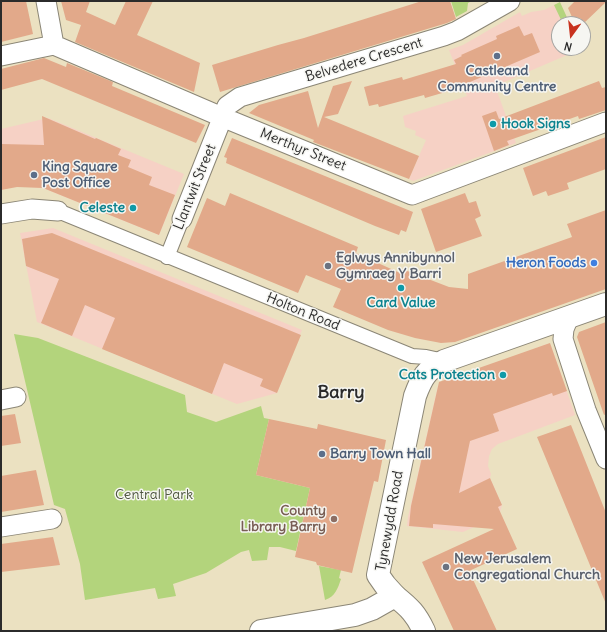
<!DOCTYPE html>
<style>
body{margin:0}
#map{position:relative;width:607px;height:632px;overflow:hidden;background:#ebe1c1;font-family:Delius,sans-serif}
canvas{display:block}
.frame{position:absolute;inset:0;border:2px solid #2b2b2b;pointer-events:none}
.north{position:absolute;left:551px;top:16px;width:40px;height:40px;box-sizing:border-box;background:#f6f6f2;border:1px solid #a5a5a2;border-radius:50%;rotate:195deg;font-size:11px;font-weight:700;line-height:16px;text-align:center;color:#2b2b2b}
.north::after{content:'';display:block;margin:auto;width:14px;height:18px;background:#c8321e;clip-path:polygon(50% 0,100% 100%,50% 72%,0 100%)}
</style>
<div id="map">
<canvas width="607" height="632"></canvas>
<div class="frame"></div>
<div class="north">N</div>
</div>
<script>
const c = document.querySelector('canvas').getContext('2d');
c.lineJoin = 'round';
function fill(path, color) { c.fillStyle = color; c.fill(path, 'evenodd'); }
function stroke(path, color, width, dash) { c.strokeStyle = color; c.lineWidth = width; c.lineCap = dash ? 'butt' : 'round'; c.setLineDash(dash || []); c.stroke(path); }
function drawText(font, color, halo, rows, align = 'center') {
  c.font = font + ' Delius,sans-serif'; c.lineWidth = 3; c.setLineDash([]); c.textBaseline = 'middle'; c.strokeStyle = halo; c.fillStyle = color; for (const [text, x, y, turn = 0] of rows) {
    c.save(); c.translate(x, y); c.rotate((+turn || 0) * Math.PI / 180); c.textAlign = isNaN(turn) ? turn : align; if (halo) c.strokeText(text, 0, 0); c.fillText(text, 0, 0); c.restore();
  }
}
const built = new Path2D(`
 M560,2L570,24H559V48L581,49L495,86L516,143L413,181L409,179L426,140L415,135L416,131L405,127L403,116L467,96L449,50L463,45L520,12L522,16L531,12L544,10Z
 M48,118L184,174L159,235L43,188L19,186L1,190V129Z
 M53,228L302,330L277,393L237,404L37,322L20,233Z
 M547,344L551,346L575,415L498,444L492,449L489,456L488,466L491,474L490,478L502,505L499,516L463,532L407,526L408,517L438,386Z`);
const green = new Path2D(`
 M451,1H472L468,3L467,11L456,17Z
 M560,2L570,24H563L554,5Z
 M14,334L38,338L185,395L187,412L216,422L261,406L264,418L269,419L256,475L310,488L296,551L280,547H269L267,560L252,561L249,550L241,552L206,573L173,584L176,596L158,599L155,588L85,600L80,564L65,509L54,505Z
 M319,566L341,570L339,578L341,579C338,588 335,597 325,600Z`);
const building = new Path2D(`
 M1,1H26L33,34L1,42Z
 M61,1H90L86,12L115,25L126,1H153L137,35L200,63L194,92L75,42L81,25L66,20Z
 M422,1H450L456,19L447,23L220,92L212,65L278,45L304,38Z
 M575,1H606V2L583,24H575L568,8Z
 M519,26L524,36L532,33L540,52L449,91L425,98L424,95L379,107L378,104L369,106L364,87L402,77L403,80L456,64L454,60L462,56L461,55L497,39L496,36Z
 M44,58L66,67L67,63L113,82L112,86L205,125L196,143L42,79L1,90V69Z
 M352,81L338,114L324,117L419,156L409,179L313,142L314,140L249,113L259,105L308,91L318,128L333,86Z
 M599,81L602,88L606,87V110L579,119L578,116L507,141L509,145L494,151L482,116L496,111L499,119Z
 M42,116L95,139L96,138L121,149L118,155L131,160L128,167L152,177L149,185L175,195L159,235L43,188L17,187L1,190V144L44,145Z
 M606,137V169L567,183L569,189L548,196L546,191L533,196L523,168Z
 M232,138L413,212L406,232L401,230L399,235L375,226L226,163L227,158L224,157Z
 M230,193L358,247L356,253L400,273L402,269L449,287L468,289V274L572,237L567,224L606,210V289L455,342L441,343L415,338L388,330L333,307L341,289L306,275L298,293L187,247L207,198L225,206Z
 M465,193L469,203L476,201L481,216L475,219L482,236L436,252L421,209Z
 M52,233L301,335L277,393L260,386L263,379L224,363L212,394L102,349L115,318L85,305L72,336L41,323L59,279L26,266L22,239Z
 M606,322V414L604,415L577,337L579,332Z
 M550,343L567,391L553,396L552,393L493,414L499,431L470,441L459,493L490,478L502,505L498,507L517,549L469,571L497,631H454L422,562L494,529L433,524V528L409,526L411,506L439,382Z
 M15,414L21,443L1,446V416Z
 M269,419L317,429L318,424L386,440L378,482L374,481L352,573L317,565L316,562L295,557L310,488L256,475Z
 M571,425L606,513V604L537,437Z
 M36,470L44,505L1,512V476Z
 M53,537L60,565L1,572V544Z`);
const pedestrian = new Path2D(`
 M58,211L412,356L426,357L444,361
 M167,257L182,219`);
const minor = new Path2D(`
 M46,1L54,45
 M1,56L54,45L222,117L412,195L606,122
 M1,214L32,209L58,211
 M182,219L227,106L240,97L444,36L457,31L510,1
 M569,317L564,329L563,339L586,410L606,459
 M1,400L16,397
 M1,527L52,519`);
const tertiary = new Path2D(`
 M395,596C410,608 416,614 424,631`);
const secondary = new Path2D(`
 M261,631L355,615L372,609L395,596L385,585L378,575L380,565L415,396C422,377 426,370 444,361L606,304`);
const markers = [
 [497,56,4,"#5c6f8a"],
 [493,124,4,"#0f9aa8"],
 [34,175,4,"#5c6f8a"],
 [133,208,4,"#0f9aa8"],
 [594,263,4,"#3f7fe0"],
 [328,266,4,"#6b7280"],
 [401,288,4,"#0f9aa8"],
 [503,375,4,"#0f9aa8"],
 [322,454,4,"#5c6f8a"],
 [334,519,4,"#8d6e63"],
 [446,567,4,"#6b7280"]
];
const streetNames = [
 ["Belvedere Crescent",364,60,-17],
 ["Merthyr Street",303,150,22],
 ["Llantwit Street",195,187,-68],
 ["Holton Road",303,312,22],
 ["Tynewydd Road",390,521,-80]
];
const serviceNames = [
 ["Castleand",497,71,"center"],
 ["Community Centre",497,87,"center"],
 ["King Square",42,167],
 ["Post Office",42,183],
 ["Barry Town Hall",330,454]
];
const cultureNames = [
 ["Hook Signs",501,124,"left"],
 ["Celeste",125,208],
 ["Card Value",401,303,"center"],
 ["Cats Protection",495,375]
];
const worshipNames = [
 ["Eglwys Annibynnol",336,258],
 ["Gymraeg Y Barri",336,274],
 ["New Jerusalem",454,559],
 ["Congregational Church",454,575]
];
const shopNames = [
 ["Heron Foods",586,263]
];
const parkNames = [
 ["Central Park",154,495]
];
const educationNames = [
 ["County",326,511],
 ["Library Barry",326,527]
];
const districtNames = [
 ["Barry",341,393]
];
fill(built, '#f6d1c5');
fill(green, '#b3d47c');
fill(building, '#e2a98a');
stroke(pedestrian, '#8b8676', 16);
stroke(minor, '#8b8676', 21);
stroke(tertiary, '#8b8676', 24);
stroke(secondary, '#8b8676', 24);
stroke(pedestrian, '#fff', 14);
stroke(minor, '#fff', 19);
stroke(tertiary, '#fff', 22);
stroke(secondary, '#fff', 22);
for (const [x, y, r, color] of markers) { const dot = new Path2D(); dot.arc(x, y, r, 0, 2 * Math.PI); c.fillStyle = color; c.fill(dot); stroke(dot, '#f6f6f2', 1.5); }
drawText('14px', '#2b2b2b', '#f6f6f2', streetNames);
drawText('bold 14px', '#4e5e75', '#f6f6f2', serviceNames, 'left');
drawText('bold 14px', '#0d838f', '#f6f6f2', cultureNames, 'right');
drawText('bold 14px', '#5b616d', '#f6f6f2', worshipNames, 'left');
drawText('bold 14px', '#366cbe', '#f6f6f2', shopNames, 'right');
drawText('14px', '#4d553f', '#f6f6f2', parkNames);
drawText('bold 14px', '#785e54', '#f6f6f2', educationNames, 'right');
drawText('bold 18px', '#2b2b2b', '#f6f6f2', districtNames);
</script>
